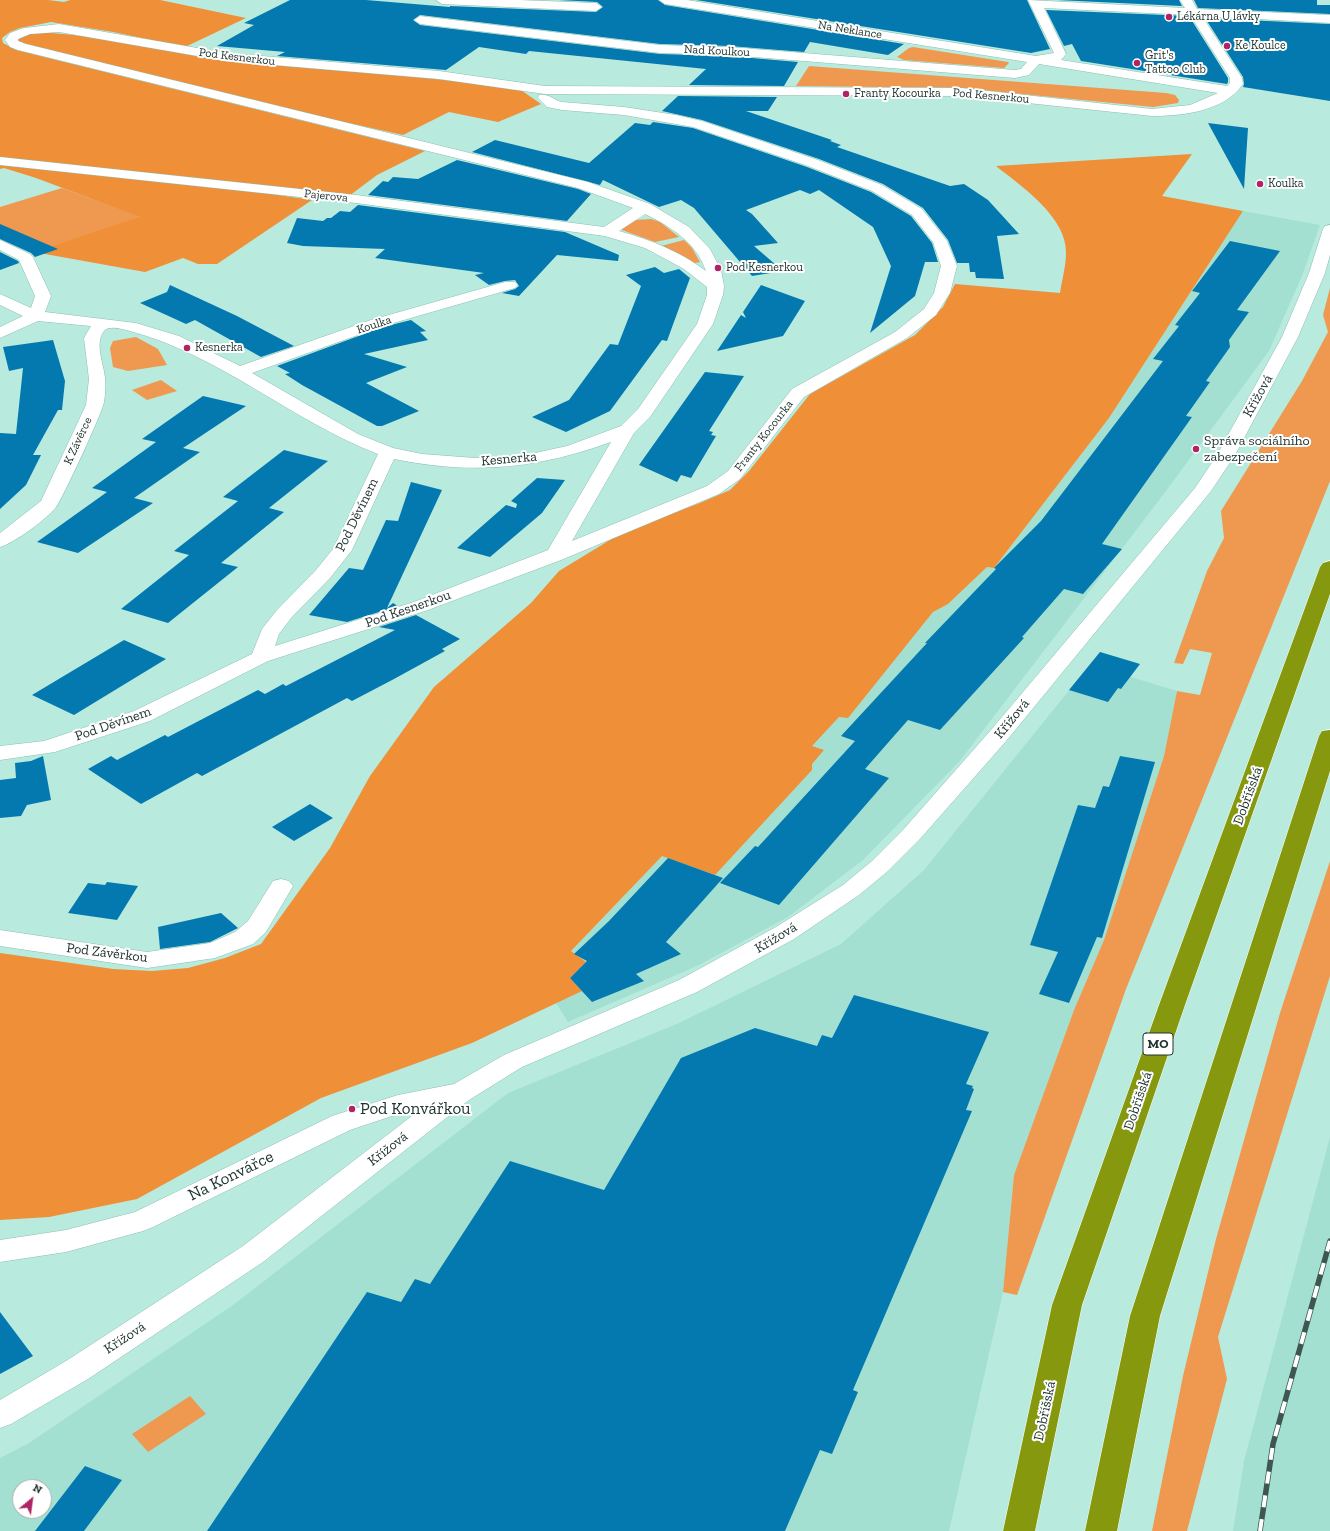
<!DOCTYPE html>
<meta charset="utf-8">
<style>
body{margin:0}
#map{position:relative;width:1330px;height:1531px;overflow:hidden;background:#b8eade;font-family:"Zilla Slab",serif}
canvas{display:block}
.north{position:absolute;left:12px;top:1479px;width:40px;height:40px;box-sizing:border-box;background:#fff;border:1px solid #a6aeac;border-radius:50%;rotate:29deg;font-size:11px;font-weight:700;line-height:16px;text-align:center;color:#213530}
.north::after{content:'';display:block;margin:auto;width:14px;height:18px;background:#ae2464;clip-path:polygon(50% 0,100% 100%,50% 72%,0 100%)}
</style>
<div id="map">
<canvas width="1330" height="1531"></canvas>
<div class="north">N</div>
</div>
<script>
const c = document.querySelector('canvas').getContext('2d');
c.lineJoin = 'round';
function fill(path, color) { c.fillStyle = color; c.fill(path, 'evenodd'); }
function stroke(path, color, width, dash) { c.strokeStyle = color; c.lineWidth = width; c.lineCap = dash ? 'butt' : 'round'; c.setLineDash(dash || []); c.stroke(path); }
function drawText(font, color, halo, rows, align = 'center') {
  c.font = font + ' "Zilla Slab",serif'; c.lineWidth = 4; c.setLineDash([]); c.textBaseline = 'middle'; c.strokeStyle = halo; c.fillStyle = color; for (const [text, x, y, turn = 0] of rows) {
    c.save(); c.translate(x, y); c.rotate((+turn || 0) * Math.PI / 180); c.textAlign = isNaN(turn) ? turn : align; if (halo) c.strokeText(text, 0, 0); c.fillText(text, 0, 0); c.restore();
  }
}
const built = new Path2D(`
 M1243,211L1320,225L1302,276L1269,351L1163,495L959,762L863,860L788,917L699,965L568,1022L556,1003L581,991L570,978L585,962L571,951L662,855L715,875L811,764V746L895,657L933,612L948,604L987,567L994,568L1109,418Z
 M1100,652L1138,663L1131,677L1177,691L1164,756L1104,940L1074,1010L1014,1175L1003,1292L949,1531H0V1458L29,1443L233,1305L508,1093L679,1023L841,944L924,870ZM20,1487H44V1511H20Z
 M1330,1137V1531H1233L1244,1461Z`);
const green = new Path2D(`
 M913,47L1008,62L1009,63L1004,68L904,60L897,57L909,48Z
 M809,66L1166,93L1175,95L1179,100L1178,103L1153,107L961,88L796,86Z
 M62,188L136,215L141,218L34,252L0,227V207Z
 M651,219L660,222L679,237L655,242L622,230L621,228L635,220Z
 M684,240L692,248L700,262L695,263L661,246Z
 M1330,288V481L1126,989L1017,1295L1003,1292L1014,1175L1074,1010L1104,940L1164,756L1177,691L1200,695L1212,653L1190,649L1183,664L1174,663L1207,571L1224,538L1221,511L1302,381L1328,332L1323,315Z
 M136,337L158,349L167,365L128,371L113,367L110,348L113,341Z
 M161,380L177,391L147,400L132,390Z
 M1330,861V976L1218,1337L1227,1379L1187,1531H1152L1183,1376L1216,1239L1280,1013Z
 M190,1396L206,1414L148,1452L132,1434Z`);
const forest = new Path2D(`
 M0,0H48L64,2L70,0H160L246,18L185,47L113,32L51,22L20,28L10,32L2,38L3,43L16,50L425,151L377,175L349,196L0,157Z
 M41,32L117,39L169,50L518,88L541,104L498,122L449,112L403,135L308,114L35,47L19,42L18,39L28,34Z
 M1192,154L1162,196L1243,211L1109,418L994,568L987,567L948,604L933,612L848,718L839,717L812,746L824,750L812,764V770L715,875L662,856L571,951L586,962L570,978L582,991L472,1043L321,1098L137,1199L49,1217L0,1220V953L113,969L152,971L188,968L225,958L261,944L330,848L370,776L434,687L531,603L559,571L623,532L700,503L730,490L749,471L810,394L915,335L943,307L955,284L1060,293C1062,280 1066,266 1066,253C1067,217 1021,186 996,166Z
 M0,164L258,192L312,200L217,264H198L183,258L145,272L34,252L140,217L36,178L4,168L0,169Z`);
const building = new Path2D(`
 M290,0H366L450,7V6L596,12L603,7L597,2L558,0H658L665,5L904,44L888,55L810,42L804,52L729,46L660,44L420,15L413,20L420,25L660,54L729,56L798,62L784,86L689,85L706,69L529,51L526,54L479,47L446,70L277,56L285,52L217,46L254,25L244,23Z
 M696,0H1027L1050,49L1031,53Z
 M1057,0H1179L1182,6Z
 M1194,0H1317V5H1330V14L1198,8Z
 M1046,10L1189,16L1228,78V82L1227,84L1081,61L1072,44L1064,46Z
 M1205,18L1330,24V101L1243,87L1244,84L1243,77Z
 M678,96L777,97L768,111H746L832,140L830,141L841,145L837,147L950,186L964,184L988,200L1019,234L997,236L1004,279L976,278L975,272H970L969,263H957L948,240L923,208L883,184L819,159L702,120L662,111Z
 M653,122L693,128L807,167L871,192L911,216L932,243L938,262H925L915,296L870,333L891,266L873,227L819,190L810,194L800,190L746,210L752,214L778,243L754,246L783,271L752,276L694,208L681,200L659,207L603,180L600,185L472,152L495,140L589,163L635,123L650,125Z
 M1208,123L1248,128L1244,189Z
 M457,160L578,189L591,194L567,221L368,195L383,181L388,182L393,177L418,179Z
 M358,205L565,232L619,255L618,261L557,255L519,296L502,293L515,289L519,286L515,280L505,281L489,285L475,275L484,273L375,258L385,249L303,246L287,243L297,218L323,221L327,218H331L340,211L350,212Z
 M0,224L58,249L35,257L31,253L0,239Z
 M1230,241L1280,251L1237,310L1249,312L1229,340L1230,347L1206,381L1210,382L1186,416L1192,417L1102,544L1122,549L1083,594L1064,589L1022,637L1024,638L940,730L908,720L865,769L889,778L779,905L720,883L755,846L758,847L855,741L841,736L927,643H925L996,569L994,568L1041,521L1163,361L1153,359L1179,326L1175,325L1200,293L1192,291Z
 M0,252L18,261L19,263L0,270Z
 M655,267L664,273L679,269L690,278L667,341L662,340L610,411L566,432L532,417L569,400L610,344L618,345L641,286L626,275Z
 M170,285L237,316L294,346L261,357L195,320L186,324L140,303L167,292Z
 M761,285L805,301L783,336L717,351L741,315L746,318L743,312Z
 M411,320L426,331L420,332L428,340L364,354L407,367L366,383L419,411L382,426H377L302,385L285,374L290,373L277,366L383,327Z
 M53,340L65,381L62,410H58L33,455H41L26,485L0,509V433L16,434L23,368L9,371L3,347Z
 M705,372L744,376L709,431L713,432L711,435L716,436L691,478L681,475L677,482L639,465Z
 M203,396L246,406L183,448L200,452L134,498L153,503L78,553L37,542L107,492L92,488L156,442L142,439Z
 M284,450L328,461L269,508L284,512L221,563L238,567L168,623L121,609L189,555L174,551L238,501L223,497Z
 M537,478L565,480L542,513L490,557L457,548L506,505L516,508L517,504L511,501Z
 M411,482L442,490L387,608L393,603L398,606L347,622L309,615L349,568L363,570L386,520L398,521Z
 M416,615L460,639L442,649L445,651L394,679L352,701L347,698L202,776L197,773L141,804L88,769L111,756L117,760L165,735L168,737L258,690L265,694L283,684L286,686L395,630L379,627Z
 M124,640L166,659L74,715L32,695Z
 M1100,652L1140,664L1121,689L1118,688L1108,702L1069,690Z
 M43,756L51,800L27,805L21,816L0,818V780L16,778L15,763L31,761Z
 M1120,756L1155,762L1102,938L1097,937L1069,1003L1039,994L1058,952L1030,945L1078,805L1095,808L1103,786L1109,787Z
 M310,804L333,818L294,841L272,827Z
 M668,858L723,878L666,942L681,954L636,974L644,981L592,1002L570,978L587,961L574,954L609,921Z
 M107,882L138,886L117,920L68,913L88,883L105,885Z
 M221,913L238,928L210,942L160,949L158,927Z
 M854,995L989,1032L966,1084L973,1086L972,1088L974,1089L966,1110L972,1111L853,1390L858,1392L832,1454L820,1450L785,1531H207L367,1292L401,1302L415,1279L430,1284L510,1161L604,1190L681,1058L755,1028L817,1046L822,1035L832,1038Z
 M0,1312L33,1356L0,1374Z
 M85,1466L122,1480L84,1531H35Z`);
const minor = new Path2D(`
 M436,0H519L596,3L602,7L596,11L442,4Z
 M659,0H687L1036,56L1054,53L1028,0L1185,8L1180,0H1192L1197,9L1330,15V23L1202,16L1242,78L1243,84C1225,111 1183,116 1152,116L961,96L545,94L439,79L226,61L59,32L30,34L18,39V41L26,44L588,182L650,204L689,227L710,249L721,270L724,286L723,295L713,324L650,417L634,433L572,541L707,486L728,471L792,389L895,332L924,309L934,293L941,266L933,242L912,215L872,191L808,166L693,127L624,115L562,110L547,107L538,98L539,95C549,93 553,100 562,102L624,107L676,115L702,121L818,160L882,185L922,209L947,241L957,266L950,293L936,315L907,338L804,397L740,479L719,494L561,560L428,610L268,661L150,721L55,752L0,760V746L44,741L134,711L252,654L262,629L277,610L316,570L333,549L378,454C292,421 220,355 130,331C123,329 108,325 104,331C94,343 104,365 105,378C106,386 105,395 104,402C103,411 62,500 56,507C47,519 14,543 0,547V533L41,501L86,405L89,379L84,338L91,326L38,321L0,338V327L23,316L0,305V294L31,308L35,296L19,260L0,250V240L30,254L33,257L51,296L45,312L136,323L179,336L240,366L371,320L505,282H515L518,285L515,288L383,326L252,373L358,434L393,448L422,454L475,458L526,455L567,446L621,426L638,409L697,324L707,295V287L684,269L645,248L605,236L356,203L0,165V157L356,195L604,227L633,208L578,188L18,50L10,47L5,40L10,33L24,28L59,24L226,53L439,71L545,86L961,88L1152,109L1190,105L1218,93L1039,64L1029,75L1015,78L729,55L660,53L420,24L414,20L420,16L660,45L729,47L1015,70L1021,69L1027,62L665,4ZM1044,8L1190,15L1230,78V83L1227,86L1061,60L1066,54ZM645,214C670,226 697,243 706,271C679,251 651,240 619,231ZM611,442L548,550L414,602L275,646L279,634L291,618L330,578L352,550L394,459C473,475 536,469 611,442Z
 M1330,225V255L1325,273L1298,337L1235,455L1211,491L1007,740L919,840L888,871L859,895L794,939L697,992L522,1067L469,1100L263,1262L88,1379L11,1424L0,1428V1400L66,1361L243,1246L421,1109L401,1113L350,1130L153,1227L143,1231L66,1252L0,1262V1240L66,1230L135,1212L332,1116L398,1095L454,1084L504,1055L679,980L776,927L843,885L872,861L903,830L991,730L1195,488L1217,455L1282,337L1309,273L1323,229L1325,226Z
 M281,879L289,881L293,886L266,932L253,944L215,958L147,968L0,946V930L147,952L210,943L235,932L248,921L273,881Z`);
const highway = new Path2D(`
 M1330,561V594L1185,1005L1082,1305L1035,1531H1003L1052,1305L1159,1005L1320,567L1323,563Z
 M1330,730V771L1160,1316L1117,1531H1085L1130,1316L1319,736L1322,731Z`);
const rail = new Path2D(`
 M1260,1531L1273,1444L1330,1241`);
const markers = [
 [1169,17,4,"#ae2464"],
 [1227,46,4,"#ae2464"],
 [1137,63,4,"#ae2464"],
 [846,94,4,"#ae2464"],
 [1260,184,4,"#ae2464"],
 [718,268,4,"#ae2464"],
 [187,348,4,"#ae2464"],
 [1196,449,4,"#ae2464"],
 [352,1109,4,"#ae2464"]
];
const farPoinames = [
 ["Lékárna U lávky",1177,17],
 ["Ke Koulce",1235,46],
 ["Grit's",1145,56],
 ["Tattoo Club",1145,70],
 ["Franty Kocourka",854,94],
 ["Koulka",1268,184],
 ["Pod Kesnerkou",726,268],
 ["Kesnerka",195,348]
];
const farStreetnames = [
 ["Na Neklance",850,30,9],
 ["Nad Koulkou",717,51,3],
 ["Pod Kesnerkou",237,57,7],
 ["Pod Kesnerkou",991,96,5],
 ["Pajerova",326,196,6],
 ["Koulka",374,325,-18],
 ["Franty Kocourka",764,436,-52],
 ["K Závěrce",78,441,-65]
];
const shields = [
 [1158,1044,30]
];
const shieldNames = [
 ["MO",1158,1044]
];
const streetNames = [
 ["Křížová",1258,396,-61],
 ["Kesnerka",509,459,-5],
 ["Pod Děvínem",357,515,-64],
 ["Pod Kesnerkou",408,609,-19],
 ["Křížová",1012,719,-51],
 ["Pod Děvínem",113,724,-19],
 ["Dobříšská",1248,796,-70],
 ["Křížová",776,938,-31],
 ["Pod Závěrkou",107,953,7],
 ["Dobříšská",1138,1101,-71],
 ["Křížová",388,1149,-38],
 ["Křížová",125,1338,-33],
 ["Dobříšská",1045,1411,-78]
];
const poiNames = [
 ["Správa sociálního",1204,441],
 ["zabezpečení",1204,457]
];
const nearPoinames = [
 ["Pod Konvářkou",360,1109]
];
const nearStreetnames = [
 ["Na Konvářce",231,1176,-26]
];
fill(built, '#a4e0d2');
fill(green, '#ef984f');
fill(forest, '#ef8f38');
fill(building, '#0479af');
stroke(minor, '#8dbeb2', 1);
stroke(highway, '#fff', 1);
fill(minor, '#fff');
fill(highway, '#86990e');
stroke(rail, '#3d5650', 5.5);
stroke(rail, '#fff', 4, [12]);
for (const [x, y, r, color] of markers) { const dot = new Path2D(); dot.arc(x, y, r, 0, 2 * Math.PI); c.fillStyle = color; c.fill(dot); stroke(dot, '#fff', 1.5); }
drawText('12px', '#213530', '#fff', farPoinames, 'left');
drawText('12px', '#213530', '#fff', farStreetnames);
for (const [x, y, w] of shields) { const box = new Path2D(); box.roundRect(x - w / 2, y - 11, w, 22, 3); c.fillStyle = '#fff'; c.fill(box); stroke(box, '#213530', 1); }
drawText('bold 13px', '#213530', null, shieldNames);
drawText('14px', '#213530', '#fff', streetNames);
drawText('14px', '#213530', '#fff', poiNames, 'left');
drawText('17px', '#213530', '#fff', nearPoinames, 'left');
drawText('17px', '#213530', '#fff', nearStreetnames);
</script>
